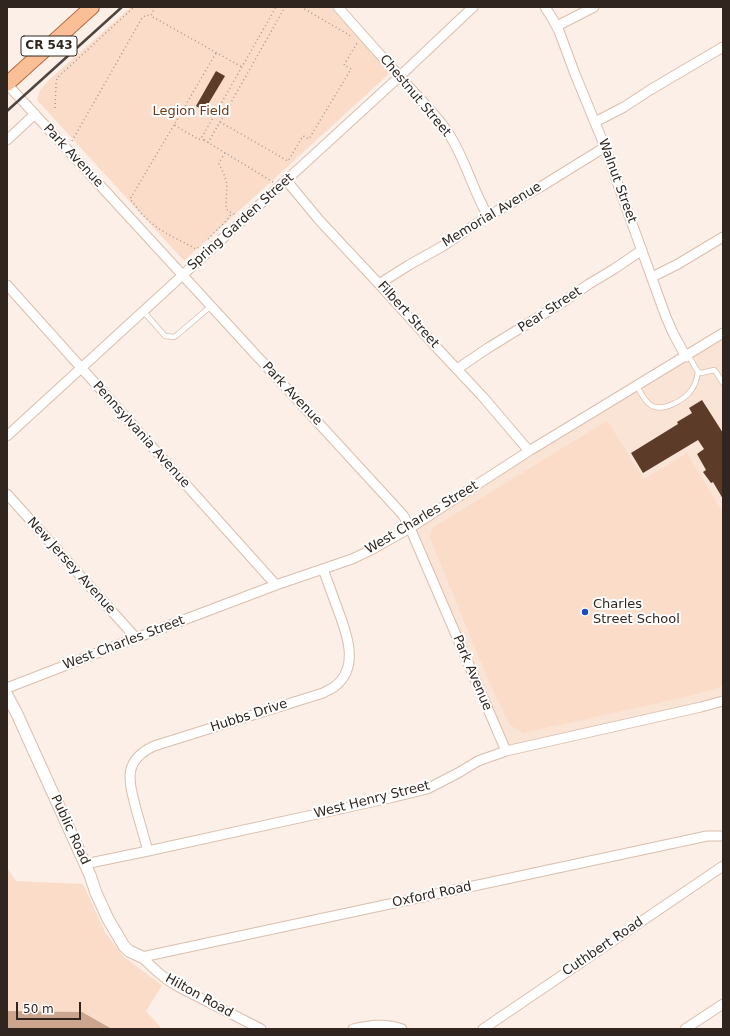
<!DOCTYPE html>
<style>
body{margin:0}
#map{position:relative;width:730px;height:1036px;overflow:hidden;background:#fbefe7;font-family:"DejaVu Sans",sans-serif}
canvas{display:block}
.frame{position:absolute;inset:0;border:8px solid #31261f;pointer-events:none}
.scale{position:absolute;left:16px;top:1002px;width:65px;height:18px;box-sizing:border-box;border:2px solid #31261f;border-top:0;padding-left:5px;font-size:12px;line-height:14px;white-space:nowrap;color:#31261f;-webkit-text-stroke:3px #fff;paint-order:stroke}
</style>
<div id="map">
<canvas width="730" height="1036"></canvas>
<div class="frame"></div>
<div class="scale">50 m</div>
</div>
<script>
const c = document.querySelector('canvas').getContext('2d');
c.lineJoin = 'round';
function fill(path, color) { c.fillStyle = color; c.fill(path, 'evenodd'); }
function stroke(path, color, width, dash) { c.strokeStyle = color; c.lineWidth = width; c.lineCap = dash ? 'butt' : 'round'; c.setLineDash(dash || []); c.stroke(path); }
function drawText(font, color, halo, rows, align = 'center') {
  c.font = font + ' "DejaVu Sans",sans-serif'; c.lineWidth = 4; c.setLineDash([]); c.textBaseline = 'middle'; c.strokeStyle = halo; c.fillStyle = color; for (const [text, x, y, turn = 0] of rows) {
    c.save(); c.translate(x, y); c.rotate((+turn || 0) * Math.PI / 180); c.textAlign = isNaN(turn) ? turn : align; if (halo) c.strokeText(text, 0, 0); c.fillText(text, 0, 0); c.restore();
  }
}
const built = new Path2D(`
 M723,333V697L506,751L410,528Z`);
const green = new Path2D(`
 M131,7H331L390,73L184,261L37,100L40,90L49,80Z
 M607,421L644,479L687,453L723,513V686L694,695L523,733L510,725L490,684L430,538L432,528Z
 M7,868L16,881L83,884L105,932L124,957L162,985L146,1011L162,1029H112L82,1012L7,1011Z`);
const water = new Path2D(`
 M7,1011L82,1012L112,1029H7Z`);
const building = new Path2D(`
 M216,71L225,76L204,111L196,106Z
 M702,400L723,433V499L713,482L711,483L703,472L706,470L697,454L704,449L698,440L643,473L631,453L678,424L677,422L692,413L689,408Z`);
const path = new Path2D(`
 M155,7L151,16L242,67
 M301,7L351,36
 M55,108L56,84L57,78L134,7
 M220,122L288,161L303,136L309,139L351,69L344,65L357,43L356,41
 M174,125L130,199C136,206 141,214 148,220C162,233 180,240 196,249L199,247
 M204,140L198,139L174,125L216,53
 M72,141L142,18L146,15L151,16
 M208,143L285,7
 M225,153L220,161L219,164L224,174L227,184L226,208L228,211L236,215
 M273,182L204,140L202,137L276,7
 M208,239L227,220L232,213`);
const service = new Path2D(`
 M143,311L165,336L174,337L177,335L211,306
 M688,355L698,372L701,373L714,370L716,372L723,383
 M637,386C640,392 644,399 649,404C661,414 685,400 692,389C696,384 697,378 698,372`);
const minor = new Path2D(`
 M338,7C362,35 387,62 411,89C423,102 437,116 447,131C465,157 472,189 488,216
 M545,7L552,18L559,31L575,74L605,147L622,196L666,317L673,333L686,357
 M557,26L594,7
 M7,84L403,515L410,528L506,751
 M595,122L624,107L650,90L689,67L723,47
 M7,140L35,114
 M286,180L320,221L379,284L438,349L483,397L529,451
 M652,277L678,264L723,237
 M379,284L409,265L443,246L488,216L542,186L605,147
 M7,285L276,585
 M457,369L488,348L563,302L589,284L614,269L642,250
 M7,436L400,76L473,7
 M7,494L136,638
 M7,688L136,638L276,585L352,559L369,551L410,528L529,451L723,333
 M148,851C144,837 140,823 136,809C129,781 122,761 154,746L323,693C326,691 331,689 334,687C360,668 347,634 338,610C333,596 328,583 323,569
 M85,864L148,851L390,798L427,789L458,773L478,761L506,751L701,707L723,701
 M142,957L707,836H723
 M142,957C153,968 163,978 177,986L261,1029
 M353,1029C370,1025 386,1023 402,1029
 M483,1029L723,866
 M685,1029L723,1004`);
const tertiary = new Path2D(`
 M7,695L17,714L90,875L96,893L108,919L124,946L129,951L142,957`);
const primary = new Path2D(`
 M7,84L92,7`);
const rail = new Path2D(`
 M7,111L122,7`);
const markers = [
 [585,612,4,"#1d4ebb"]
];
const shields = [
 [49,46,56]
];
const shieldNames = [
 ["CR 543",49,46]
];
const streetNames = [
 ["Chestnut Street",415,96,50],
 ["Park Avenue",73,156,47],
 ["Walnut Street",617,181,70],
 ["Memorial Avenue",492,215,-31],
 ["Spring Garden Street",241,222,-42],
 ["Pear Street",550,310,-33],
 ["Filbert Street",408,315,48],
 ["Park Avenue",292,394,47],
 ["Pennsylvania Avenue",141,435,48],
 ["West Charles Street",422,518,-31],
 ["New Jersey Avenue",71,566,48],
 ["West Charles Street",124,643,-21],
 ["Park Avenue",472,673,67],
 ["Hubbs Drive",249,716,-18],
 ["West Henry Street",372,800,-14],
 ["Public Road",70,830,65],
 ["Oxford Road",432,895,-12],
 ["Cuthbert Road",603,947,-34],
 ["Hilton Road",199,996,29]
];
const parkNames = [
 ["Legion Field",191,112]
];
const poiNames = [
 ["Charles",593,605],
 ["Street School",593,620]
];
fill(built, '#fae4d6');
fill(green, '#fbdcc9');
fill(water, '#cba58e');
fill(building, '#5c3c28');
stroke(service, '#dbbeac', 6);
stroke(minor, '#dbbeac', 11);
stroke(tertiary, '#dbbeac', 13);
stroke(primary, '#b26e40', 16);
stroke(path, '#a69a93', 1.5, [1, 3]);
stroke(service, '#fff', 4.5);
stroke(minor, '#fff', 9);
stroke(tertiary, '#fff', 11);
stroke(primary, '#fbbf97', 14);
stroke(rail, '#50453e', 2.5);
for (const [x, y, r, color] of markers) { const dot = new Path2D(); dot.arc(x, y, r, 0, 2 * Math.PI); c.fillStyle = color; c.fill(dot); stroke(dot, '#fff', 1.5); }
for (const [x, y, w] of shields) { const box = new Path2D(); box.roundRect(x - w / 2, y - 10, w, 20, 3); c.fillStyle = '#fff'; c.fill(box); stroke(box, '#31261f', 1); }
drawText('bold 12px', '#31261f', null, shieldNames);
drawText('13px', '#31261f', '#fff', streetNames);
drawText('13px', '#6f3d1a', '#fff', parkNames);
drawText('13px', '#31261f', '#fff', poiNames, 'left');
</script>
